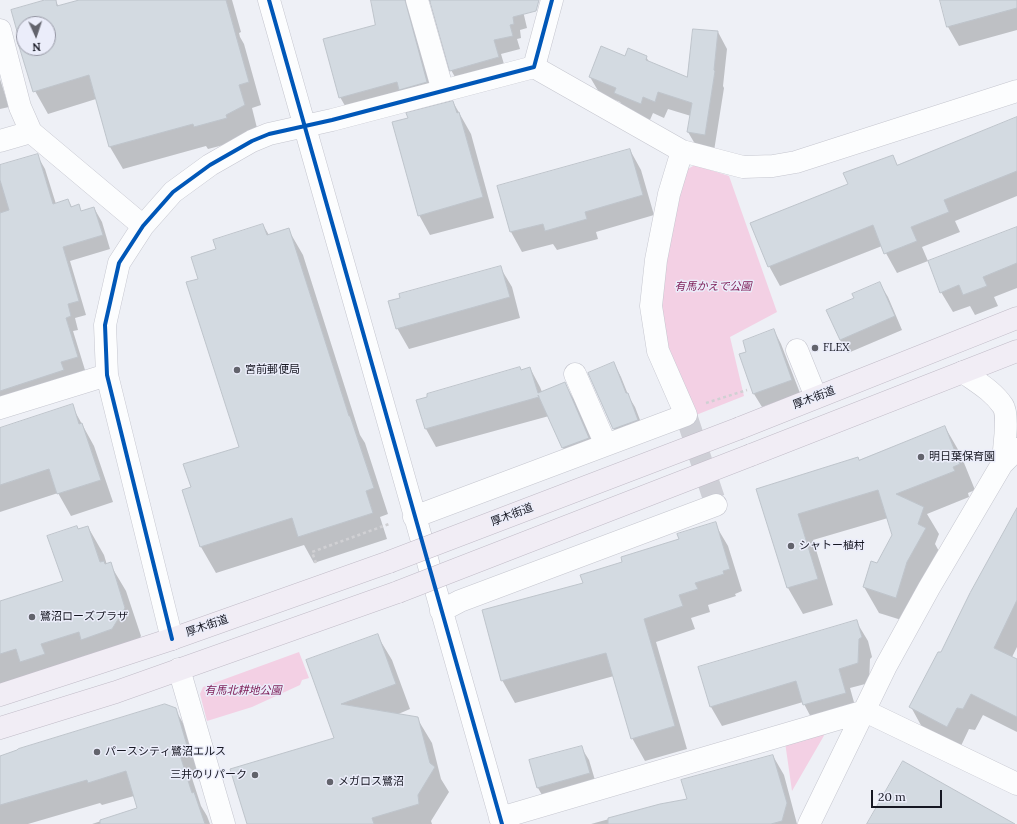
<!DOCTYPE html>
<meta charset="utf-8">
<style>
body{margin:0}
#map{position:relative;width:1017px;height:824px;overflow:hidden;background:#eef0f6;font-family:Lora,serif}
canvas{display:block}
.north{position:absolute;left:16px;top:16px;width:40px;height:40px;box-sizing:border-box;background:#ebedfa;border:1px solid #9697a4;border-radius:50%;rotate:177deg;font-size:11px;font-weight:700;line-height:16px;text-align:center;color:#161722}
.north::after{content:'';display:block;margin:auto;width:14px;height:18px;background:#62636c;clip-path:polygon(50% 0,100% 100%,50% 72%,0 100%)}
.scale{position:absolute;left:871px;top:790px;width:71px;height:18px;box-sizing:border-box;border:2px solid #161722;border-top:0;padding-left:5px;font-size:12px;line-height:14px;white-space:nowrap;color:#161722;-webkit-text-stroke:3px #ebedfa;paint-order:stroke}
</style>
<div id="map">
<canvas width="1017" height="824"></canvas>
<div class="north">N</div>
<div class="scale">20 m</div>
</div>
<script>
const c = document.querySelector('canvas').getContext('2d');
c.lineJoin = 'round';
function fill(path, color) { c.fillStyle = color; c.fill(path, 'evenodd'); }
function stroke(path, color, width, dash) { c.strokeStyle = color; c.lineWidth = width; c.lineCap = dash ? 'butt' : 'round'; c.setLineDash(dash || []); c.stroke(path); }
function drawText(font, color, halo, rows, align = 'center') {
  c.font = font + ' Lora,"Noto Sans JP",serif'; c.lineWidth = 3; c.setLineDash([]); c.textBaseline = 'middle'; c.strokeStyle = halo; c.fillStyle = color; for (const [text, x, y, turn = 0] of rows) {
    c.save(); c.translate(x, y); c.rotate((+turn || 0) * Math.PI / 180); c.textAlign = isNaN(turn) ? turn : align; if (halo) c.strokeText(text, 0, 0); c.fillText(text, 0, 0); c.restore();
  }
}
const green = new Path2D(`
 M695,165L729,176L777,312L730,337L744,396L696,415L669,349L659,306L682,172Z
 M299,652L309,678L302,680L300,685L252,707L207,721L200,694L203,687Z
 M833,720L792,791L784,735Z`);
const shadow = new Path2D(`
 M49,0H55L59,7L83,0H232L241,32L239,33L240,37L244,44L261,105L252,108L257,128L239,141L208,149L206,146L123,169L110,147L96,99L48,114L35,91L13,10ZM24,24H48V48H24Z
 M372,0H516L523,11L527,28L520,30L521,38L517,39L520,49L501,54L506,71L459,84L451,70L432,3L429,1H421L434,95L348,111L340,97L377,26Z
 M941,0H1017V30L959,46L948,27Z
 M718,32L727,49L723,86L724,88L714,151L698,149L688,132L691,116L668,109L664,118L653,113L650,120L625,110L620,102L600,94L590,77L626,57H646L650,63L688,78Z
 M0,79L9,107L0,109Z
 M453,102L471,134L494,218L430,235L419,215L409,119Z
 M1017,125V196L955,221L960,232L922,247L928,261L897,273L882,246L780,286L769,266L849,185L892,156L898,166Z
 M630,150L641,170L654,215L596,232L598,239L557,250L553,244L522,252L511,232L498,187Z
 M37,155L45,169L56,204L68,200L72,207L78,206L82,212L94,208L102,222L110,249L70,261L86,315L75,318L78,330L73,331L85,370L68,376L0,406V166Z
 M263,225L269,235L288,229L303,255L360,435L365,443L388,514L380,517L387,539L314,563L304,545L216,573L201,547L192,488L240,447L199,279L217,249Z
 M1017,228V288L994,297L998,306L975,315L970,306L953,312L941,292Z
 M500,267L512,287L520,318L409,349L397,328Z
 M880,284L888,297L902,330L848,353L840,340L855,299Z
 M774,330L781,344L800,393L762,407L754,394L740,355L748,352Z
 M614,363L621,377L629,397L635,407L645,433L621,442L614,429Z
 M530,368L540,387L542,392L564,383L575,401L599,456L573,466L563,448L549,416L436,447L426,429L418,400Z
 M72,406L94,446L113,502L71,516L58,493L0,512V429Z
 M945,427L960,453L975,490L968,493L969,497L927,514L939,534L935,544L941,555L911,623L879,613L864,587L893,536L888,518L813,540L833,605L803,614L788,588L757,489L859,461Z
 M1017,521V647L1012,657L1017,660V732L983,715L975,730L969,729L960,748L923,729L911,707Z
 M715,524L728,546L742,591L735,594L736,596L708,605L710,612L691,618L695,629L656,642L687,749L645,761L632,738L614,676L515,703L502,680L584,583L623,562L680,540Z
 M88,527L104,555L107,565L110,564L126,591L141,636L128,657L0,687V602L64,582L78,530Z
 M856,621L868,641L872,657L870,659L869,683L850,688L857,713L815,725L803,702L722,726L711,707Z
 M377,635L392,660L410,709L396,715L417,718L432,743L441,779L449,792L431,821L432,824H248L336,739L307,660Z
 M175,709L188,732L200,772L191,775L201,806L207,816L210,824H92L138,809L134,796L102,805L100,803L28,824H0V757Z
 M581,747L589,760L597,787L546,802L538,788L530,761Z
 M773,756L784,775L797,824H591L660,805L688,799Z`);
const building = new Path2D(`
 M45,0H56L57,6L79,0H226L249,82L239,85L245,105L226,115L227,118L194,127L193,124L109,147L89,75L33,92L18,43L20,42L11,10ZM24,24H48V48H24Z
 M371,0H405L427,82L399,90L397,82L339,98L323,39L375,25Z
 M430,0H539L536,11L513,17L514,24L510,25L513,36L494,40L499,57L450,71Z
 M940,0H1017V8L947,27Z
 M693,29L718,31L714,70L715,71L705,135L687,132L692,103L658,92L655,102L643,97L641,104L614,93L616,88L589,77L601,46L625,56L628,48L647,56L646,60L687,77Z
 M453,101L457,113L459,112L483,197L418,216L392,122L408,118L406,113Z
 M1017,117V171L944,200L949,212L911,227L917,241L884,254L873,225L768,267L750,223L848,184L843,173L893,155L897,165Z
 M630,149L643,195L585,212L587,219L545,231L543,224L510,232L497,186Z
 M38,154L53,204L68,199L71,207L79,204L81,211L94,207L103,235L63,247L79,301L68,304L71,316L66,318L78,357L61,362L64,370L0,391V213L9,210L0,180V165Z
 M263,224L267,235L289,228L349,416H350L374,488L366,491L373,513L298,537L292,518L200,547L182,490L191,487L183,464L239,447L186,282L198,279L191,257L216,249L213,240Z
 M1017,227V263L983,277L987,286L963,295L959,285L940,293L928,261Z
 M501,266L510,297L396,329L388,301L400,298L399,294Z
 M880,282L895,316L840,340L826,310L854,298L852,294Z
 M774,329L792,380L753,394L739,354L746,352L743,341Z
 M614,362L626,393H628L638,420L613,429L588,373Z
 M520,367L521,370L530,367L538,393L565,382L589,438L562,448L538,395L539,397L425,429L416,400L427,397V394Z
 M73,404L79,424L82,423L101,480L57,494L49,469L0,485V428Z
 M945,426L960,464L953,467L955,471L896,494L924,507L918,524L926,528L907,562L896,598L863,587L871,561L877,563L892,535L878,490L798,514L818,579L787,588L756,489L858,457L859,460Z
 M1017,508V600L994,648L1017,659V717L971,694L963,709L957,708L947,727L909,707L938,652H941L970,593Z
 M716,522L730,569L723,571L724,574L695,583L698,589L679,595L683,606L644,619L675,726L631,739L606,653L501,681L482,610L583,583L580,575L622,562L621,557L679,539L677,534Z
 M77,526L78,529L88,526L100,562L104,561L105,564L111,562L125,608L112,629L81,640L79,632L41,644L45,654L20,662L16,649L0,654V601L63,581L47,536Z
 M857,620L862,637L859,639L858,663L839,669L846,693L803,705L796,681L710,707L698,667Z
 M378,634L396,684L341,704L418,717L430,763L435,767L418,795L419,804L372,818L374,824H247L230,769L334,738L306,660Z
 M165,704L176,708L188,749L179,752L192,793L194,792L205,824H100V820L137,808L126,771L88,783L87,780L0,805V756L17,750L18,749Z
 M582,746L590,773L537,788L529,760Z
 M773,755L787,803L782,821L771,824H608V818L660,804L687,799L681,780Z
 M903,761L1015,824H867Z`);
const minorTunnel = new Path2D(`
 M686,415L716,505`);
const path = new Path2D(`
 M706,403L747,390
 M316,563L312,552L389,524`);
const minor = new Path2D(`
 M269,0L502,824
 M417,0L443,91
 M0,30L20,107L31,132L143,226
 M534,67L682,151L743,167L773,166L796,162L1017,91
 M0,141L31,132
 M797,350L816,397
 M963,372C977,382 993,391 1003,406C1009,415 1004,452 1002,464
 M575,374L606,445
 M0,408L107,375
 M414,517L686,415L658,351L651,306L656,260L669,194L682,151
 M441,611L460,601L716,505
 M172,639L107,375L105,325L119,263L143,226L173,192L210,165L252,141L269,134L332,120L534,67L552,0
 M179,669L224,824
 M500,818L865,711L1017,784
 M809,824L886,666L929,588L1002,464L1017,449`);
const highway = new Path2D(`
 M740,428L1017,318
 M751,455L1017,351
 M0,695L172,639L389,562
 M0,728L116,692L398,592`);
const highwayBridge = new Path2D(`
 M389,562L740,428
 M398,592L751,455`);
const cycleway = new Path2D(`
 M269,0L502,824
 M172,639L107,375L105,325L119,263L143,226L173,192L210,165L252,141L269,134L332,120L534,67L552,0`);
const markers = [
 [815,348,4,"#62636c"],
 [237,370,4,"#62636c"],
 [921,457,4,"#62636c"],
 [791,546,4,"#62636c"],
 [32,617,4,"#62636c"],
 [97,752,4,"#62636c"],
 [255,775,4,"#62636c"],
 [330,782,4,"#62636c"]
];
const parkNames = [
 ["有馬かえで公園",713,287],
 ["有馬北耕地公園",243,691]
];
const poiNames = [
 ["FLEX",823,348],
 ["宮前郵便局",245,370],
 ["明日葉保育園",929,457],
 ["シャトー植村",799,546],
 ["鷺沼ローズプラザ",40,617],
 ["パースシティ鷺沼エルス",105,752],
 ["三井のリパーク",247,775,"right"],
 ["メガロス鷺沼",338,782]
];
const streetNames = [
 ["厚木街道",814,398,-21],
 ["厚木街道",512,515,-21],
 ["厚木街道",207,626,-19]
];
fill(green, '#f3d0e4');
fill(shadow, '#0003');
fill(building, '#d3dae1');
stroke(building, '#bec4cb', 1);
stroke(minorTunnel, '#cecfd6', 22, [22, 11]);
stroke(minor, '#c5c6cf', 23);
stroke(highway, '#c0bbc7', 23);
stroke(path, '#d0d0d3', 2.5, [3, 3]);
stroke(minor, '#fcfdfe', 22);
stroke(highway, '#f1edf5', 22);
stroke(highwayBridge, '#c0bbc7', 23, []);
stroke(highwayBridge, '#f1edf5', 22);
stroke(cycleway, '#0057b8', 4);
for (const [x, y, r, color] of markers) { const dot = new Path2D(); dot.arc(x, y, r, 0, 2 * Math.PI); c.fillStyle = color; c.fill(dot); stroke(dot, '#ebedfa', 1.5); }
drawText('italic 11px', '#7d1c57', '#ebedfa', parkNames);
drawText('11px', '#161722', '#ebedfa', poiNames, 'left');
drawText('11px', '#161722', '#ebedfa', streetNames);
</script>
